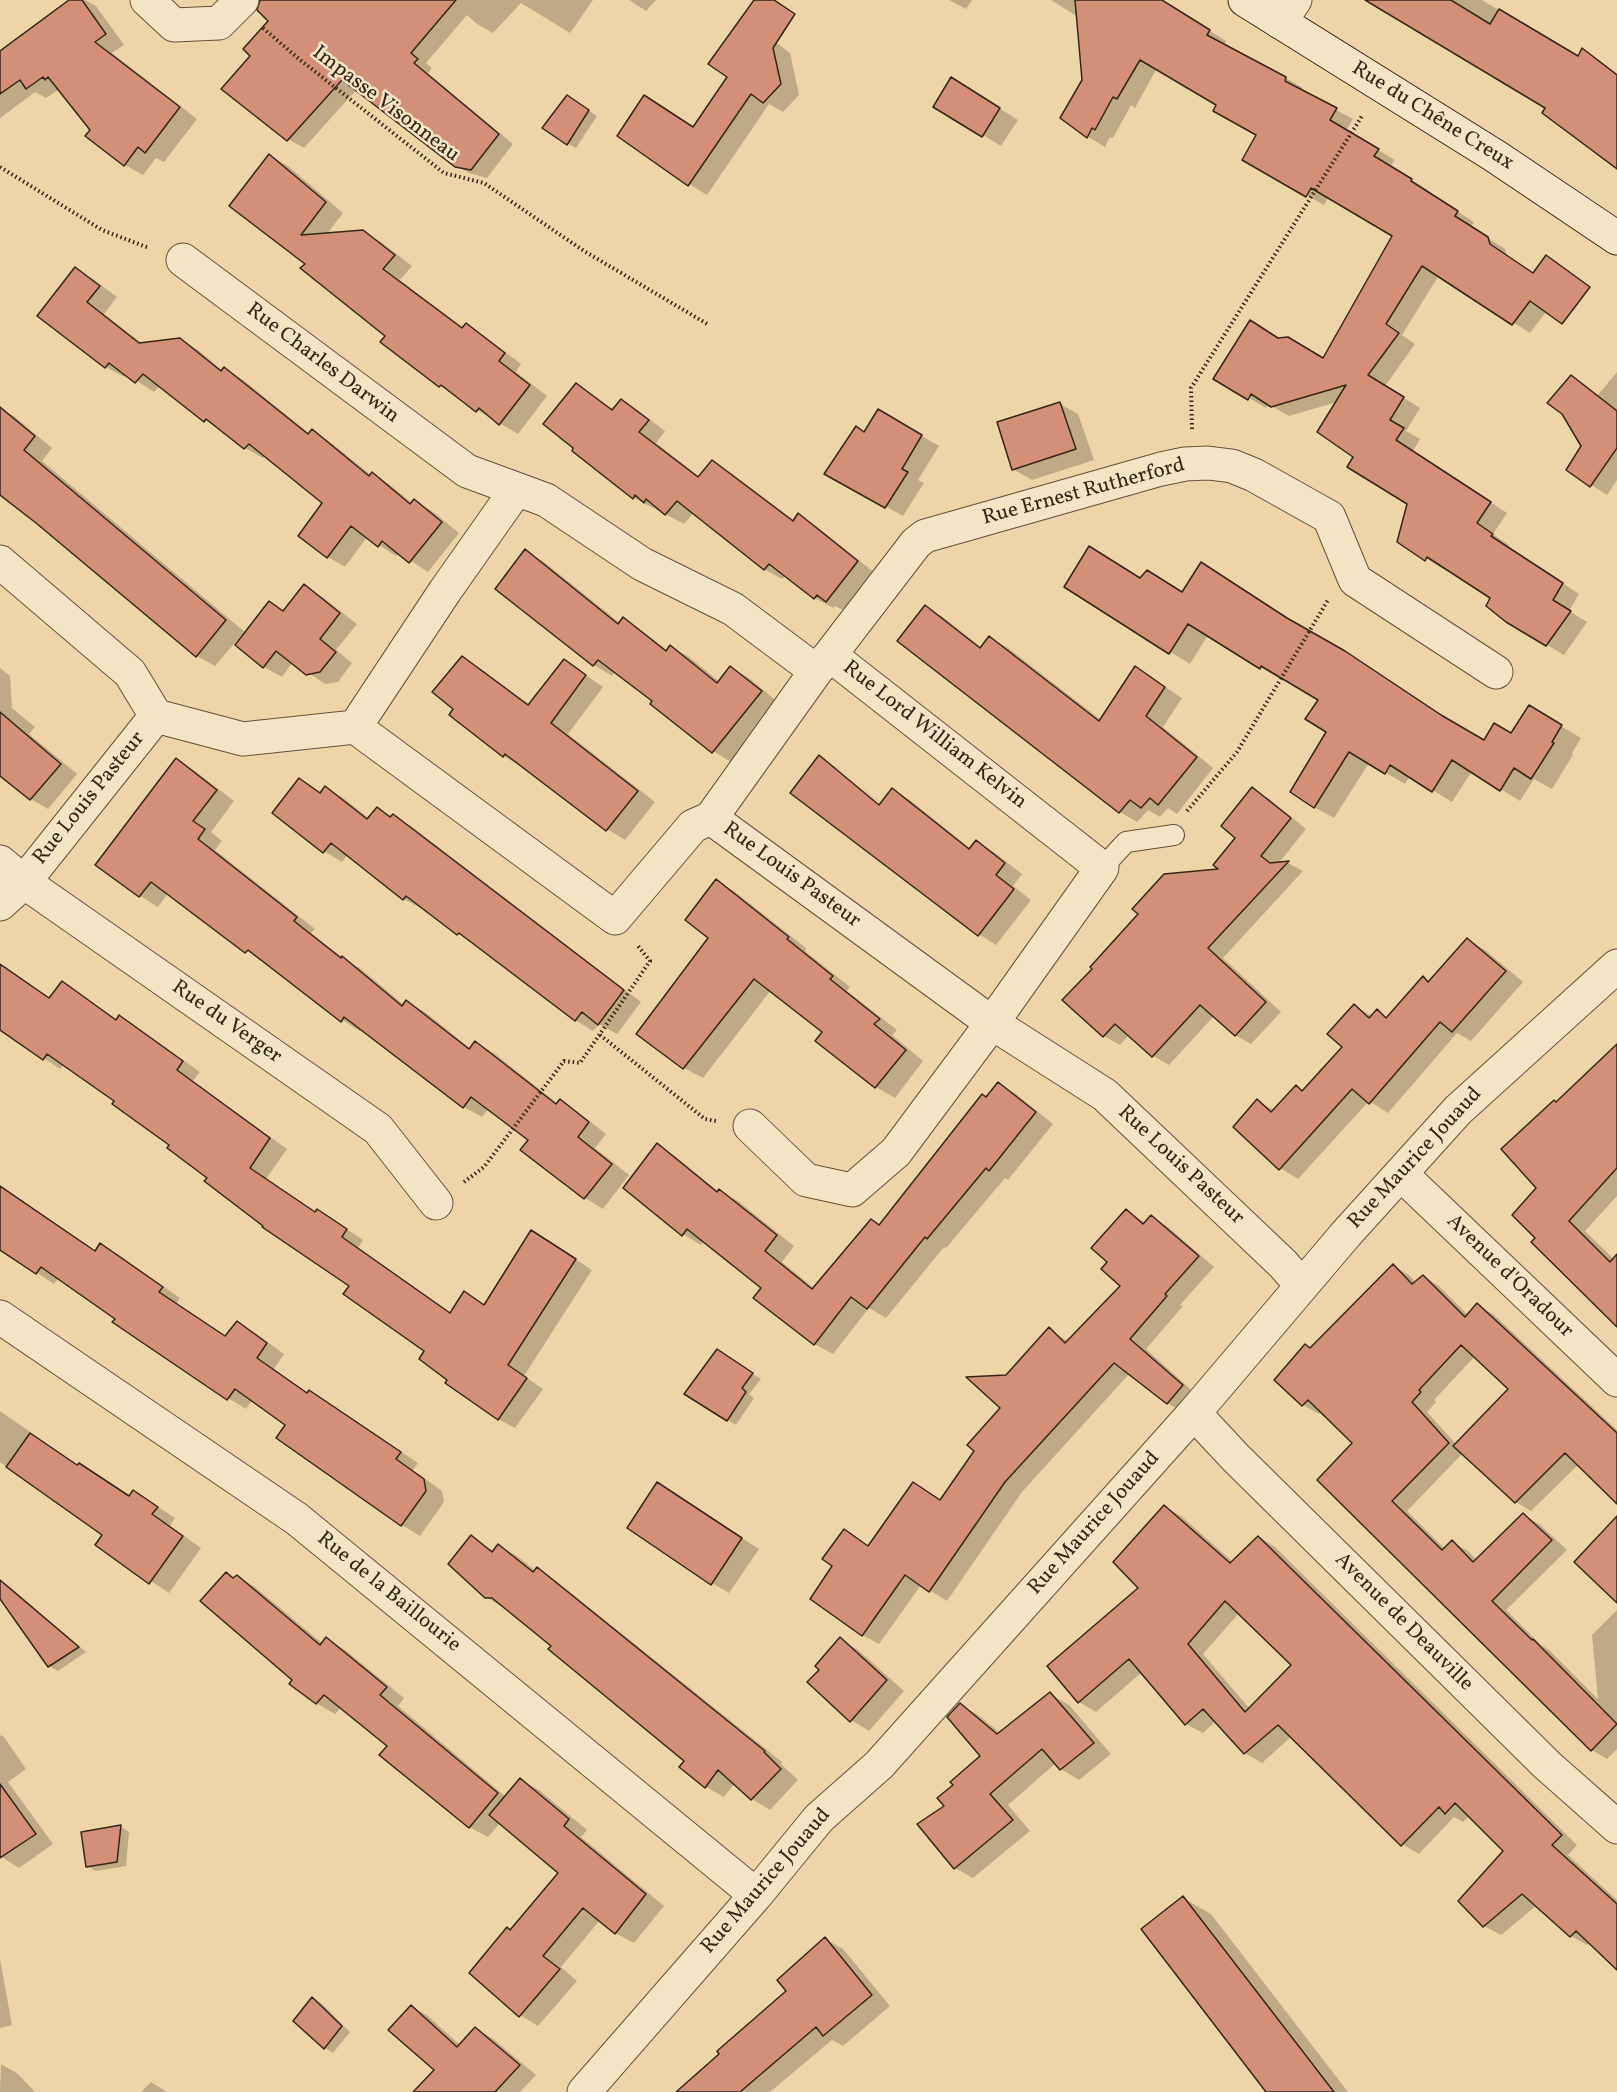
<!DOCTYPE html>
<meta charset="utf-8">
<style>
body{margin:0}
canvas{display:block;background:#eed5a7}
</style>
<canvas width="1617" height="2092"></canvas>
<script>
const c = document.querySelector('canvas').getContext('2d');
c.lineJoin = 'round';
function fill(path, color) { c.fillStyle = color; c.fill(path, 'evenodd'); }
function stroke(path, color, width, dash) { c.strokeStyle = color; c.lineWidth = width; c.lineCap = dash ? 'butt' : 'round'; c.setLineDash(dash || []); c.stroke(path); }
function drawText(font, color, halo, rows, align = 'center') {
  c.font = font + ' Vollkorn,serif'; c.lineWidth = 5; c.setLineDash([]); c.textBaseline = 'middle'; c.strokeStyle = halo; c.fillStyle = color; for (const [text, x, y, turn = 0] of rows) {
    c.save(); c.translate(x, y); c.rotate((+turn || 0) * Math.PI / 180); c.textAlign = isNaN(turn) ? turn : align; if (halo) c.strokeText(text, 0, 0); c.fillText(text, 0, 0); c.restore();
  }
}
const shadow = new Path2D(`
 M71,0H85L96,6L124,45L112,53L197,119L164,162L156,158L143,175L125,165L92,130L60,89L46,98L35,92L0,118V55Z
 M269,0H593L570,33L521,3L493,33L477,24L467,15L426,63L432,68L428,73L513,144L487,178L469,173L452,164L357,89L304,148L288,139L252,56L270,21Z
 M629,0H656L646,11Z
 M949,0H972L966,9Z
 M1051,0H1161L1226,41L1224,45L1286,78L1303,88L1301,91L1353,119L1346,131L1395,160L1390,167L1428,190L1427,192L1474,222L1471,227L1505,249L1507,256L1561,292L1530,333L1439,275L1402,335L1415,344L1385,386L1420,408L1406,431L1420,439L1413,451L1507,513L1493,534L1509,545L1507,547L1579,594L1569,611L1587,622L1564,655L1507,621L1492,598L1444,567L1443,569L1399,541L1408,504L1355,457L1337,402L1289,416L1268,404L1266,408L1216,378L1279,339L1324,360L1394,236L1329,197L1324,205L1244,159L1258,134L1218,105L1157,68L1135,108L1131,105L1113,138L1110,137L1105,147L1088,137L1062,118L1084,81L1078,17Z
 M1368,0H1482L1578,58L1583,51L1599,60L1617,74V167L1548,108Z
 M760,30L790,53L799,95L783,112L769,104L707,195L689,184L694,128Z
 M970,90L1018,120L1001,146L935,106Z
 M576,102L597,116L576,148L567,143Z
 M270,156L288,166L343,213L327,234L363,231L381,242L412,266L400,280L464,328L466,325L484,336L521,364L516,372L547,396L518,434L477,410L459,396L440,386L308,264Z
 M75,269L93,279L117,297L104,314L143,344L179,339L198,350L223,371L225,369L242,379L310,434L312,431L330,442L371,475L373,474L390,485L412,503L414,501L432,511L459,533L428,572L399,553L396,556L367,537L345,567L328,557L324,503L265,455L263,458L245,448L223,431L205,420L160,385L154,392L126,374L124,377L106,367Z
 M1617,372V480L1607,495L1568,470L1583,446L1571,377L1598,395Z
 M576,385L614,410L621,400L639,411L665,431L656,443L700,477L712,462L730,472L795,521L798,515L816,526L875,573L845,611L835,606L833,608L815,598L786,575L782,579L764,569L693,513L684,524L634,498L574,450Z
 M1060,404L1078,414L1094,460L1032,480L1013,469Z
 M0,408L15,417L52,448L42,461L246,633L270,603L284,611L304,586L321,596L357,624L336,650L352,663L338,682L325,684L293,662L282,677L264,667L237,645L246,634L244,632L215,666L197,656L0,493Z
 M879,411L939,446L918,480L924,483L903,516L826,473L865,433Z
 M526,551L544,562L620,623L623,619L641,630L668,651L671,647L689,657L720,682L731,668L749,678L779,703L731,762L713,751L615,671L612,676L594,665Z
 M1202,564L1306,630L1365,664L1484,742L1512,735L1549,719L1581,738L1572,753L1573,755L1552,789L1534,779L1520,801L1472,771L1452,802L1410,776L1405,784L1369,763L1334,818L1314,807L1328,732L1320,700L1281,677L1280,679L1260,667L1208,635L1190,664L1066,587L1140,579L1183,593Z
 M925,607L943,617L982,648L990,638L1008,648L1101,720L1153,679L1182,698L1163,727L1213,768L1177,814L1168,808L1160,817L1148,810L1137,822L1120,812Z
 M462,658L480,668L530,705L565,661L603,687L568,734L655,802L625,840L607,829L521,766L503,756L455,709Z
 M0,668L10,676L12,708L35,727L29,734L77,774L48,809L31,799L0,773Z
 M820,757L837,768L882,804L893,790L910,800L971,849L976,842L994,852L1022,874L1013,886L1031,900L996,945L979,934ZM835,766L886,808L884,811L835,770Z
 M177,760L195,771L234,801L211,832L222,841L215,850L315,929L311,933L347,961L361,969L404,1005L407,1002L425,1012L471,1049L476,1043L494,1053L558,1104L560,1101L578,1112L606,1134L595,1148L629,1175L603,1209L585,1198L522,1150L530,1140L489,1108L482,1117L464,1107L362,1028L360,1031L342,1020L168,893L158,907L140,896L97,865Z
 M300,780L322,793L325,788L343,798L370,819L378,809L411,826L641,1002L617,1034L599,1024L593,1031L575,1020L476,944L458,934L423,908L422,909L404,899L348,854L342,862L324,851Z
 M1252,789L1268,798L1306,829L1278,864L1288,863L1303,871L1223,958L1281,1012L1251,1044L1235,1035L1214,1016L1169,1065L1153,1056L1129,1035L1120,1045L1104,1036L1065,1000L1222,870L1237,838Z
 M716,881L734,891L806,948L805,951L850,987L847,991L897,1030L892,1035L923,1061L895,1098L876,1087L817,1041L824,1031L771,990L703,1078L684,1068L639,1034L710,938Z
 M1467,940L1485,950L1523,982L1471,1041L1457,1033L1388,1113L1369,1101L1298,1179L1280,1168L1258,1101L1275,1111L1296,1087L1304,1091L1344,1047L1354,1006L1372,1016L1377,1011L1388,1018L1423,978L1430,982Z
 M10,973L51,999L62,983L117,1020L119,1017L136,1027L200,1072L193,1081L287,1149L266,1179L316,1213L335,1221L363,1240L358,1248L451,1313L485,1306L549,1242L592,1270L524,1376L543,1389L515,1428L498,1419L449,1380L426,1351L351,1286L209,1177L116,1101L64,1064L60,1069L0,1028V987Z
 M1617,1048V1196L1585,1231L1617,1262V1324L1537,1238L1538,1188L1557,1104Z
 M998,1084L1016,1094L1053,1124L1008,1180L1005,1178L946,1248L944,1247L886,1318L869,1308L833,1354L814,1344L763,1288L704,1241L701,1245L683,1234L625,1187L657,1145L675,1156L719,1192L738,1201L794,1246L782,1262L815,1289L879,1225Z
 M0,1185L96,1252L101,1245L119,1255L180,1298L176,1304L226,1337L237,1323L255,1333L284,1354L274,1369L308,1394L310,1392L328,1402L418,1463L413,1470L442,1491L444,1502L420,1536L402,1525L278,1438L287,1425L252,1400L246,1409L228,1398L58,1278L54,1284L0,1248Z
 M1127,1211L1146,1223L1152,1217L1168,1227L1214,1267L1180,1305L1183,1306L1146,1349L1198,1396L1184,1413L1167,1403L1130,1373L1022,1492L947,1601L921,1585L879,1644L862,1635L834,1566L844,1531L870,1547L941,1501L1003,1408L1006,1377L1049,1329L1069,1342L1122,1286L1109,1262Z
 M1393,1266L1409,1275L1416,1283L1423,1276L1439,1286L1468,1315L1477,1305L1493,1314L1617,1430V1501L1579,1464L1531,1511L1516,1502L1463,1453L1407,1511L1445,1549L1452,1542L1468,1551L1477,1560L1523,1515L1539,1524L1567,1550L1506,1610L1541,1645L1549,1650L1598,1699L1592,1635L1617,1610V1749L1607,1759L1592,1750L1319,1480L1354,1443L1321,1411L1319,1414L1303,1405L1311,1349ZM1475,1356L1510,1389L1456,1444L1427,1412L1436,1402L1434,1400Z
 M726,1356L761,1379L749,1394L754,1398L736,1425L686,1393Z
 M0,1411L79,1466L130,1497L152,1503L175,1518L170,1526L201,1548L169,1593L97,1545L104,1534L0,1462Z
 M674,1494L759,1549L729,1593L712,1583Z
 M1165,1507L1181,1516L1233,1562L1259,1537L1275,1547L1577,1845L1568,1855L1617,1900V1968L1590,1943L1587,1945L1571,1936L1537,1905L1501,1935L1484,1926L1505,1851L1470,1815L1463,1822L1454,1817L1419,1854L1402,1844L1292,1736L1262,1763L1245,1753L1216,1721L1203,1733L1186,1724L1142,1672L1096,1712L1079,1702L1141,1588ZM1239,1613L1293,1665L1250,1709L1203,1654Z
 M471,1537L494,1551L499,1546L517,1556L536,1571L537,1569L555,1580L782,1762L781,1764L798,1780L770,1810L752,1799L735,1783L724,1797L706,1787L681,1766L686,1761L553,1646L504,1608L486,1597Z
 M227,1574L235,1578L237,1576L255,1587L323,1644L327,1639L345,1650L404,1698L398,1706L506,1797L520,1780L539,1790L587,1830L581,1837L664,1906L634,1943L615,1933L600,1920L561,1967L577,1981L538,2026L520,2015L560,1872L500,1823L488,1837L469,1827L389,1746L341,1707L335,1714L316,1703L294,1680Z
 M0,1581L9,1586L86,1652L58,1671L49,1666L0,1596Z
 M840,1639L858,1650L904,1691L869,1731L851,1720Z
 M1050,1694L1069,1705L1111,1754L1079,1780L1061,1769L1056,1763L1008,1805L1030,1831L973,1878L955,1868L946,1806L955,1786L982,1757L960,1705L978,1715L1000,1733Z
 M0,1735L4,1737L26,1769L8,1782L53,1844L19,1868L0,1856Z
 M121,1827L129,1832L126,1866L96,1871L87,1866Z
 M1183,1898L1211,1914L1348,2092H1268Z
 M825,1939L843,1949L890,2006L843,2046L832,2040L770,2092H678L788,1991Z
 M0,1959L12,2025L0,2028Z
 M313,1999L321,2003L350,2032L333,2053L325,2048Z
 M412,2007L428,2016L460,2045L475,2029L492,2038L536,2075L520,2092H429L436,2070Z
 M1,2064L18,2074L35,2092H0Z
 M151,2082L167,2092H141Z`);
const building = new Path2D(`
 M69,0H82L106,34L95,42L180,107L145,153L138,147L124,166L85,136L90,130L48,77L45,80L43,77L26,89L20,80L0,94V51Z
 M260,0H456L411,53L418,59L414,63L499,134L471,170L455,167L342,80L287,141L221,89L250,56L243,49L268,21L257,10Z
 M754,0H774L795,14L773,48L781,84L763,103L751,94L688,186L617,136L644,95L693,127L727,77L708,64Z
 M1075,0H1162L1210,30L1207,35L1286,77L1285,81L1337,108L1330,120L1379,149L1374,156L1412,179L1411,181L1458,211L1455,216L1488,237L1490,244L1533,273L1546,255L1590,287L1562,324L1530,301L1512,325L1422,266L1386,324L1399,333L1368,375L1404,397L1390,420L1404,428L1396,440L1491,502L1477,523L1493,534L1491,536L1563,583L1553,600L1571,611L1546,646L1506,622L1486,606L1490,598L1427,557L1425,561L1397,542L1407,504L1347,467L1353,457L1317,432L1346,385L1271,407L1251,394L1248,400L1213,379L1250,320L1278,338L1288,337L1323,358L1392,236L1311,188L1306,197L1242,160L1256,135L1213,111L1216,105L1140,60L1117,99L1113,97L1095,130L1092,128L1087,138L1060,118L1082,80Z
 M1365,0H1451L1490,24L1499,9L1578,56L1582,48L1617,75V169L1542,113L1545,108Z
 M951,77L1000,108L982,137L933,107Z
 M567,95L589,110L567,145L542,128Z
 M269,154L326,202L301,235L363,230L395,255L383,269L462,328L466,323L505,353L499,361L530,385L499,425L479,408L476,412L441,385L439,387L380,342L385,336L300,268L305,264L229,206Z
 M75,267L100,286L87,302L139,343L180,338L221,371L224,367L308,434L312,429L369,476L372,472L410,504L414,499L442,522L409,563L382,541L378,547L351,526L327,558L298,536L322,503L249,444L244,449L206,419L204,422L143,374L135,383L109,363L105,368L37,316Z
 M1571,375L1617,411V448L1590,487L1566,470L1581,446L1562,414L1547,403Z
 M576,383L612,410L621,399L649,420L639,432L698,477L712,460L793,521L798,513L858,561L826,602L817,595L814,599L769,564L764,570L677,501L665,515L646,499L644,503L635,495L633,499L572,451L573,448L543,424Z
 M1060,402L1076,449L1012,470L997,422Z
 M0,407L35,436L24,450L226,620L196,657L36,523L0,495Z
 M878,409L922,435L902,469L908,472L885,508L824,474L856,426L864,432Z
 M1089,546L1140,578L1147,570L1182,592L1201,562L1287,618L1345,651L1441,715L1484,740L1494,723L1511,733L1529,705L1562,725L1552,742L1554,743L1531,779L1514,768L1500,791L1452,760L1432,792L1390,765L1385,774L1349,752L1314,808L1290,792L1326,732L1305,719L1318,700L1261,666L1260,669L1188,624L1169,654L1064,587Z
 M525,549L618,624L623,617L666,651L670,645L717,683L730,666L762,691L712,753L650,704L652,701L598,660L593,666L495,589Z
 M304,584L340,613L320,639L336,652L320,672L306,675L276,651L263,668L235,645L269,601L283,611Z
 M925,605L980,648L989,636L1099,721L1135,666L1165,687L1146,716L1197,757L1158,805L1150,798L1141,808L1130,800L1119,813L897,641Z
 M462,656L528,705L564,659L586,675L551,723L638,791L606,831L505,754L503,757L449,715L453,709L432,692Z
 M0,712L61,764L30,800L0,776Z
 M819,755L879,805L892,788L969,849L976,840L1005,863L996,875L1014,889L978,936L790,793Z
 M176,758L217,790L193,821L205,829L198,839L297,917L294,921L341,958L342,956L402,1006L406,1000L469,1049L475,1041L556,1104L560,1099L589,1122L578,1137L612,1164L584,1199L520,1150L528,1140L471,1097L463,1108L344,1017L341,1022L248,950L245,953L151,882L139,897L95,865Z
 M299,778L320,793L325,786L367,819L377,807L390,817L393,814L624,990L598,1025L582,1012L575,1021L459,933L457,935L406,896L403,900L331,843L323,853L272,813Z
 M1252,787L1291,818L1261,856L1270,863L1289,861L1208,948L1266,1002L1235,1036L1200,1005L1152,1057L1115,1024L1103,1037L1062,1000L1092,969L1090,967L1138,914L1132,909L1164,874L1218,869L1213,865L1235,838L1221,826Z
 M716,879L789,937L787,939L833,976L830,979L880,1019L874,1024L906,1050L875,1088L815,1041L822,1032L754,979L683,1069L636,1034L708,938L685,920Z
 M1467,938L1506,971L1452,1032L1440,1022L1369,1104L1352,1089L1279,1170L1233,1127L1257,1099L1271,1112L1296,1085L1302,1091L1342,1047L1327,1034L1354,1004L1369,1018L1377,1009L1386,1018L1423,976L1428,982Z
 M0,964L49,998L62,981L116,1020L119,1015L183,1061L177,1070L270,1138L250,1168L315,1212L317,1209L347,1229L342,1237L450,1313L464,1291L484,1305L531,1230L576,1259L508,1365L527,1378L498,1420L445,1383L447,1380L419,1359L424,1351L343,1294L349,1286L262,1227L263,1226L204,1181L207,1178L167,1148L169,1145L112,1104L114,1101L47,1054L43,1060L0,1030Z
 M1617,1044V1168L1569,1221L1610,1262L1617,1254V1327L1531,1242L1535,1238L1512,1215L1536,1188L1501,1149L1554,1100L1556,1102Z
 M998,1082L1036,1112L989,1171L986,1168L927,1239L925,1237L867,1309L851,1297L814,1345L753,1298L761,1288L687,1229L682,1236L623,1188L657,1143L717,1192L719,1189L777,1235L765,1251L812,1289L871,1219L879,1225L982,1094L986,1097Z
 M0,1186L95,1251L100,1243L163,1287L159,1292L225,1336L237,1321L267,1343L257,1358L307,1393L309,1390L401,1452L396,1459L424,1479L426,1491L401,1526L276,1438L285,1425L235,1389L227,1400L112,1322L115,1319L41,1267L36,1274L0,1250Z
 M1126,1209L1143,1224L1151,1215L1199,1256L1165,1294L1167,1296L1130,1339L1183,1385L1167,1404L1114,1363L1005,1482L929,1592L905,1575L862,1636L810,1599L832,1566L822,1559L844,1529L868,1546L913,1482L940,1500L974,1451L967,1445L1000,1408L966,1377L1006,1375L1049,1327L1065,1343L1120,1286L1101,1269L1107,1262L1091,1248Z
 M1393,1264L1412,1284L1423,1275L1465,1317L1477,1303L1617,1433V1504L1565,1453L1515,1503L1453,1446L1508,1389L1461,1345L1419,1390L1421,1392L1412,1402L1449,1443L1392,1501L1442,1550L1452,1540L1473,1562L1523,1513L1552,1540L1492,1601L1532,1640L1533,1639L1617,1724L1591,1751L1317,1480L1352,1443L1308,1400L1302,1406L1274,1380L1305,1344L1310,1348Z
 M717,1349L753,1373L742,1388L746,1392L727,1421L684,1394Z
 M30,1433L77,1465L79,1463L129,1496L133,1490L158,1507L152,1514L183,1536L149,1584L95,1545L102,1535L6,1467Z
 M657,1482L742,1538L711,1585L627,1528Z
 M1164,1505L1230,1563L1258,1536L1562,1835L1552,1845L1617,1904V1970L1576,1931L1570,1937L1522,1894L1483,1927L1458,1901L1503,1851L1455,1803L1445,1814L1439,1807L1401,1846L1278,1725L1244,1754L1203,1709L1185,1725L1129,1659L1078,1703L1047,1666L1138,1588L1113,1562ZM1225,1601L1291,1665L1245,1712L1188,1644Z
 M1617,1516V1603L1574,1562Z
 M471,1535L492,1552L498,1544L533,1572L537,1567L765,1751L764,1752L781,1769L751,1800L718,1770L705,1788L679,1767L684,1761L548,1649L551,1646L492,1598H485L448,1564Z
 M226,1572L233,1578L237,1575L320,1645L326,1637L387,1687L380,1695L498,1793L469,1828L379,1755L387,1746L324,1695L316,1704L289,1684L292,1680L200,1601Z
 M0,1580L79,1647L48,1667L0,1599Z
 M840,1637L887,1680L850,1722L807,1682L819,1670L815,1666Z
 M1050,1692L1094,1743L1060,1770L1042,1749L990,1794L1013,1820L954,1869L917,1824L944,1806L937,1798L953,1785L950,1782L980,1756L947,1717L960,1703L997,1734Z
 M520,1778L569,1819L564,1826L646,1894L615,1934L583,1908L543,1956L560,1969L519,2017L469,1973L507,1927L510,1930L558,1873L489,1815Z
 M0,1784L36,1834L0,1858Z
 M121,1825L117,1862L86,1867L81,1832Z
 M1183,1896L1334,2092H1266L1141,1929Z
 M825,1937L872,1995L823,2036L816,2027L740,2092H676L719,2054L717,2051L786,1991L777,1980Z
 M312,1997L342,2026L324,2049L293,2021Z
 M411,2005L457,2047L475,2027L520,2065L495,2092H413L434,2070L388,2030Z`);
const path = new Path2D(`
 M263,28L299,59L444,173L484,183L584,251L709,325
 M0,167L102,230L149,248
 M1192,429L1191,388L1362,116
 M1187,811L1237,752L1328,600
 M600,1035L705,1119L716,1121
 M464,1182L484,1167L564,1061L580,1063L650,961L638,946`);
const lane = new Path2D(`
 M1102,868L1126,842L1174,835`);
const street = new Path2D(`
 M147,0L174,25L219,23L242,0
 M1280,22L1295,0
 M183,260L467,471L546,500L642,564L733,609L816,671L830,655L1102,868L992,1023L896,1152L852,1190L806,1180L750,1126
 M0,562L130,673L156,716L243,739L355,727L615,918L693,826L711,818L992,1023L1105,1095L1283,1264L1302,1286
 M830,655L916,543L925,536L1161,469L1185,464L1208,463L1232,466L1254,475L1329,517L1355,580L1496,672
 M355,727L445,591L516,490
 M711,818L816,671
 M0,862L24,882L378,1129L436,1203
 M0,904L24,882L156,716
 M1401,1174L1617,1380
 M0,1317L297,1519L756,1895
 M1194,1413L1236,1458L1547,1765L1617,1827
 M584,2092L756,1895L819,1818L879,1765L1194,1413L1346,1234L1458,1110L1617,966`);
const secondary = new Path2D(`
 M1245,0L1495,156L1617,238`);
const streetNames = [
 ["Impasse Visonneau",385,105,37],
 ["Rue du Chêne Creux",1432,117,32],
 ["Rue Charles Darwin",322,364,37],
 ["Rue Ernest Rutherford",1084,493,-15],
 ["Rue Lord William Kelvin",934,736,38],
 ["Rue Louis Pasteur",90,799,-51],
 ["Rue Louis Pasteur",791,876,36],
 ["Rue du Verger",226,1023,35],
 ["Rue Maurice Jouaud",1416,1159,-47],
 ["Rue Louis Pasteur",1180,1166,43],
 ["Avenue d'Oradour",1509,1277,44],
 ["Rue Maurice Jouaud",1095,1524,-48],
 ["Rue de la Baillourie",388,1593,39],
 ["Avenue de Deauville",1403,1623,45],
 ["Rue Maurice Jouaud",767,1882,-49]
];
fill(shadow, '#0003');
fill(building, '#d48f79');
stroke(building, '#36261a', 1.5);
stroke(lane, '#64523d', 22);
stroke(street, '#64523d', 35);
stroke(secondary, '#36261a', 35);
stroke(path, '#36261a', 4, [1.5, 3]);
stroke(lane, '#f4e4c6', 20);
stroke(street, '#f4e4c6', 33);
stroke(secondary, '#f4e4c6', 33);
drawText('21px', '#36261a', '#f4e4c6', streetNames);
</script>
